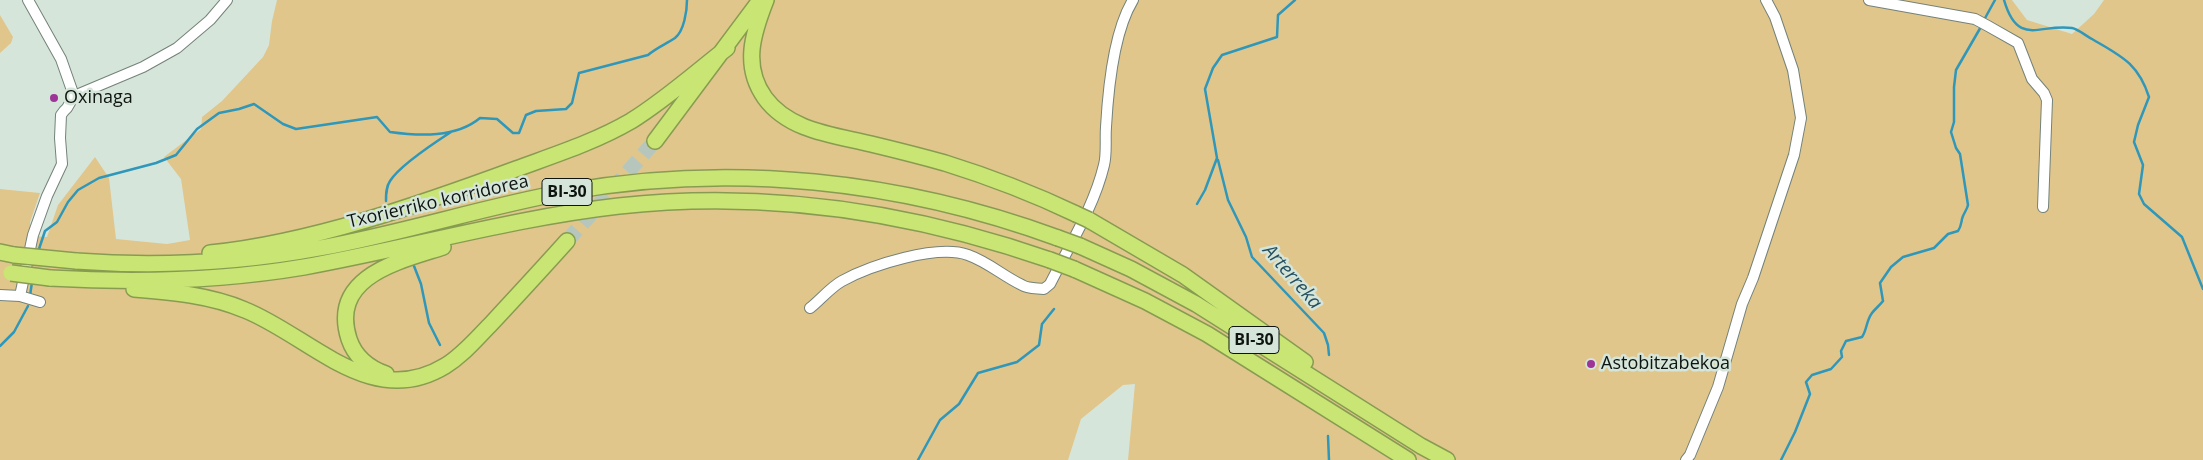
<!DOCTYPE html>
<style>
body{margin:0}
canvas{display:block;background:#d5e5da}
</style>
<canvas width="2203" height="460"></canvas>
<script>
const c = document.querySelector('canvas').getContext('2d');
c.lineJoin = 'round';
function fill(path, color) { c.fillStyle = color; c.fill(path, 'evenodd'); }
function stroke(path, color, width, dash) { c.strokeStyle = color; c.lineWidth = width; c.lineCap = dash ? 'butt' : 'round'; c.setLineDash(dash || []); c.stroke(path); }
function drawText(font, color, halo, rows, align = 'center') {
  c.font = font + ' "Open Sans",sans-serif'; c.lineWidth = 5; c.setLineDash([]); c.textBaseline = 'middle'; c.strokeStyle = halo; c.fillStyle = color; for (const [text, x, y, turn = 0] of rows) {
    c.save(); c.translate(x, y); c.rotate((+turn || 0) * Math.PI / 180); c.textAlign = isNaN(turn) ? turn : align; if (halo) c.strokeText(text, 0, 0); c.fillText(text, 0, 0); c.restore();
  }
}
const green = new Path2D(`
 M277,0H2012L2027,20L2072,34L2094,14L2104,0H2203V460H1128L1135,384L1123,385L1081,419L1068,460H0V189L40,193L30,222L31,236L47,237L58,205L95,157L109,178L116,239L167,244L190,240L181,179L164,157L201,129L202,117L222,101L263,57L269,45L272,21Z
 M0,15L13,37L11,43L0,53Z`);
const stream = new Path2D(`
 M2004,0C2018,48 2040,23 2072,28C2078,29 2086,36 2092,39C2121,56 2138,63 2149,97L2138,125L2134,142L2143,165L2139,194L2144,204L2182,237L2203,289
 M1984,20L1995,0
 M1218,160L1228,200L1246,237L1252,257L1324,333L1328,345L1329,355
 M386,201C386,194 386,187 390,181C400,165 434,143 451,132
 M1197,204L1205,190L1217,158L1205,89L1213,68L1222,55L1277,37L1278,15L1295,0
 M38,252L45,231L57,222L68,202L78,190L99,178L156,163L176,155L197,129L219,113L239,109L254,104L283,124L296,129L377,117L390,132C419,136 456,138 480,118L497,119L513,133H519L526,115L536,111L566,109L572,103L579,73L648,55C656,48 666,44 675,38C684,31 687,11 687,0
 M414,266L421,284L429,323L440,345
 M30,296L32,282
 M0,346L14,332L28,306
 M1328,436L1329,460
 M918,460L940,420L959,404L978,373L1017,362L1039,345L1042,324L1054,309
 M1781,460L1795,432L1810,394L1806,382L1812,375L1831,369L1842,357L1841,351L1846,341L1862,337C1867,330 1866,321 1872,313C1875,309 1880,305 1883,301L1880,283L1891,267L1903,257L1934,248L1948,234L1958,231C1961,227 1961,224 1962,219C1963,214 1967,210 1968,205L1960,154L1956,148L1951,132L1954,122V87L1956,70L1982,25`);
const highwayTunnel = new Path2D(`
 M567,241L655,141`);
const minor = new Path2D(`
 M28,0L61,59L74,96
 M1869,0L1975,19L1988,26L2018,43L2032,79L2044,93L2047,100L2043,207
 M0,295L20,296L40,302
 M20,296L33,235L47,196L62,164L60,138L61,115L64,111L67,108L74,96L143,67L177,48L210,20L227,0
 M810,308C820,300 831,287 842,281C871,265 937,244 968,255C988,262 1003,276 1022,285C1028,289 1037,288 1044,289L1050,284C1069,246 1094,207 1104,165C1107,153 1105,139 1106,127C1108,91 1114,31 1133,0
 M1686,460L1690,455L1718,387L1742,304L1753,278L1794,155L1801,118L1793,70L1775,17L1766,0`);
const highway = new Path2D(`
 M766,0C753,33 742,66 765,98C789,131 834,135 871,144C896,150 920,156 945,163C990,177 1034,194 1076,214
 M655,141L758,3
 M1089,220L1183,275L1305,362
 M1080,246L1131,269L1196,304L1421,446L1447,460
 M0,252L14,255
 M210,253C310,243 421,204 516,169C554,155 595,142 631,121C665,100 695,73 727,48
 M76,261C158,267 239,263 320,248C403,233 483,207 565,192C731,162 900,180 1058,238
 M1074,269L1145,301L1207,334L1408,460
 M50,278C135,283 221,281 304,267C409,248 513,218 619,206C765,190 912,212 1050,260
 M134,289C172,292 210,295 245,310C310,336 371,411 445,366C463,355 476,339 490,325C516,297 542,269 567,241
 M386,374C369,368 355,357 349,339C329,276 400,261 443,247`);
const highwayBridge = new Path2D(`
 M1076,214L1089,220
 M1058,238L1080,246
 M14,255L76,261
 M1050,260L1074,269
 M11,273L50,278`);
const markers = [
 [54,98,5,"#9d3497"],
 [1591,364,5,"#9d3497"]
];
const shields = [
 [567,192,50],
 [1254,340,50]
];
const shieldNames = [
 ["BI-30",567,192],
 ["BI-30",1254,340]
];
const poiNames = [
 ["Oxinaga",64,98],
 ["Astobitzabekoa",1601,364]
];
const streetNames = [
 ["Txorierriko korridorea",438,202,-13]
];
const waterNames = [
 ["Arterreka",1292,277,49]
];
fill(green, '#e1c68c');
stroke(stream, '#2f97ba', 2.5);
stroke(highwayTunnel, '#b7c6bc', 15, [15, 8]);
stroke(minor, '#748279', 12);
stroke(highway, '#889c51', 18);
stroke(minor, '#fff', 10);
stroke(highway, '#c9e574', 15);
stroke(highwayBridge, '#889c51', 18, []);
stroke(highwayBridge, '#c9e574', 15);
for (const [x, y, r, color] of markers) { const dot = new Path2D(); dot.arc(x, y, r, 0, 2 * Math.PI); c.fillStyle = color; c.fill(dot); stroke(dot, '#d5e5da', 2); }
for (const [x, y, w] of shields) { const box = new Path2D(); box.roundRect(x - w / 2, y - 13.5, w, 27, 4); c.fillStyle = '#d5e5da'; c.fill(box); stroke(box, '#0e1410', 1); }
drawText('bold 16px', '#0e1410', null, shieldNames);
drawText('18px', '#0e1410', '#d5e5da', poiNames, 'left');
drawText('18px', '#0e1410', '#d5e5da', streetNames);
drawText('italic 19px', '#254f5f', '#d5e5da', waterNames);
</script>
